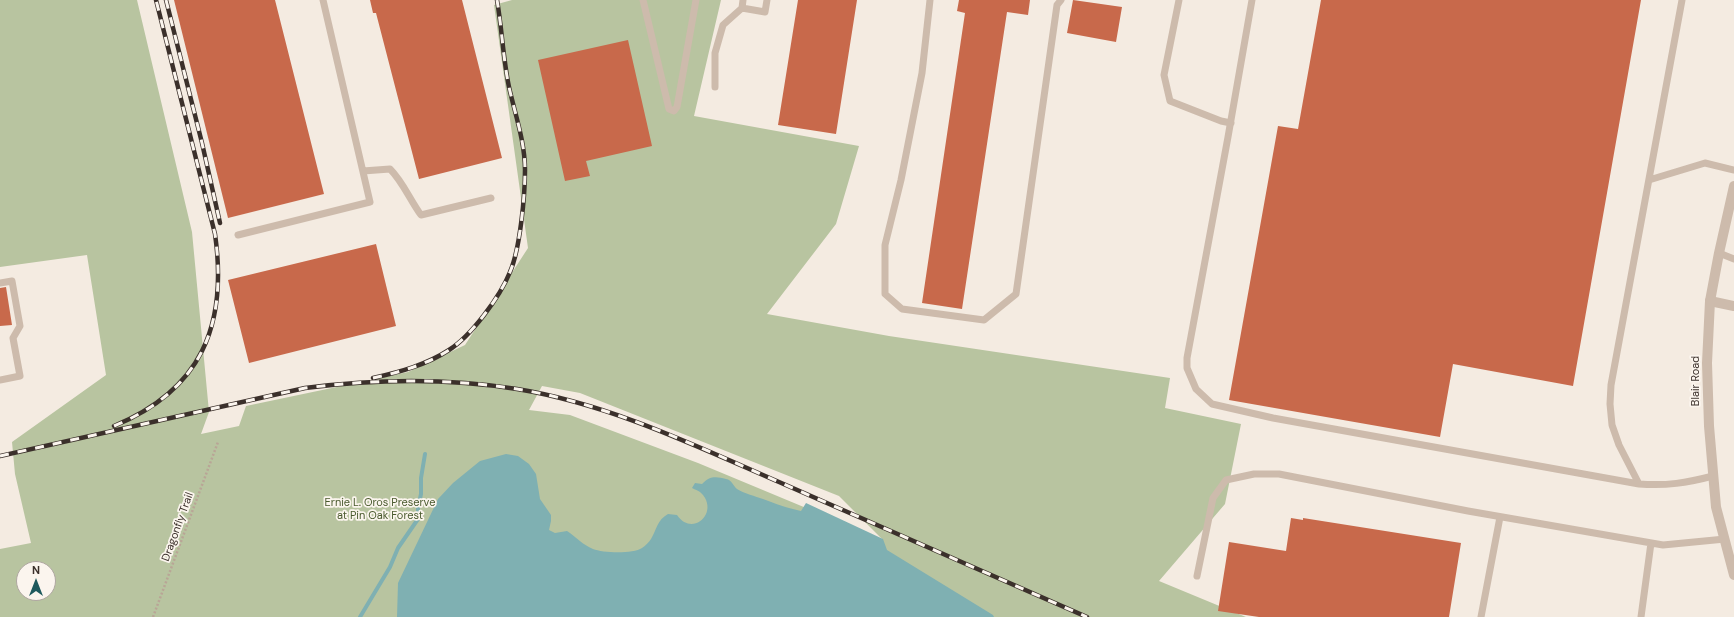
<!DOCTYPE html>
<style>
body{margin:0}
#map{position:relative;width:1734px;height:617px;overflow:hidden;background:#f4ebe1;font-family:"DM Sans",sans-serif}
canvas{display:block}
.north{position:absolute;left:16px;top:561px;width:40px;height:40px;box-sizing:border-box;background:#fbf5ee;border:1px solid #aea6a0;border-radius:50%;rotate:0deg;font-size:11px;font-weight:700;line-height:16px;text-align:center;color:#3b302b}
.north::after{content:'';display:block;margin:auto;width:14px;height:18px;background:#1f5a5e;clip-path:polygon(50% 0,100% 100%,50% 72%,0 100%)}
</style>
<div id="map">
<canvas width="1734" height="617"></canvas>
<div class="north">N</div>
</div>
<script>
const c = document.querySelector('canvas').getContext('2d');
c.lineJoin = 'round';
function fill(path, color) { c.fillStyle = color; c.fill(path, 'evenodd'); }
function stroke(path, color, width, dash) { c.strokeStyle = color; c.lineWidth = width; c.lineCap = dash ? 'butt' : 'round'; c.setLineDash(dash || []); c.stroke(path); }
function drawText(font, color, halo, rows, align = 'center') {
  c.font = font + ' "DM Sans",sans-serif'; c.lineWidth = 3.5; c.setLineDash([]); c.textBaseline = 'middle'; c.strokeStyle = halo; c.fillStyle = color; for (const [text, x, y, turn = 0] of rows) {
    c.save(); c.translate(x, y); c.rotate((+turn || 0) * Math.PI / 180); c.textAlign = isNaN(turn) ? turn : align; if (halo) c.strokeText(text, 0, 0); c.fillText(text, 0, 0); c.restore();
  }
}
const green = new Path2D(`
 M0,0H137L192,232L209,412L201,434L239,426L246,406L408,372L465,345L528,248L494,5L512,0H721L694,116L859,146L836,224L767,314L889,336L1170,378L1165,408L1241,424L1225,504L1159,581L1246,617H0V549L31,543L15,474L12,442L106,375L87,255L0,267ZM542,386L580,393L839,496L883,540L698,463L570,415L529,410ZM24,569H48V593H24Z`);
const water = new Path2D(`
 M506,454L518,456L529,464L536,474L540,499L551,515V521L549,530L555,533L567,531C576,537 583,545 593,549C603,553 633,554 642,548C645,546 649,542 651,539C657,529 657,520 668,514L677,515C692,537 718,514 703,495C700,491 696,490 692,488L695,483L702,484C709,476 716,476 726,479C732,480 733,486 737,489C745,494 755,496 763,499C776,504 787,508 801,511L806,503L883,539L887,550L993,615L994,617H397L398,583L438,499L453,483L480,461Z`);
const stream = new Path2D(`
 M360,617L390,567L398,548L418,519V508L421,494V478L425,454`);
const building = new Path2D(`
 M174,0H275L324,194L228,218Z
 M370,0H462L502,158L419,179L376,13H373Z
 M798,0H857L836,134L778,125Z
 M959,0H1030L1028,15L1007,12L962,309L922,303L965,13L957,11Z
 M1073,0L1122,7L1116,42L1067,33Z
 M1321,0H1641L1573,386L1453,364L1440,437L1229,400L1278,126L1298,129Z
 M628,40L652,146L586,161L590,176L565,181L538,60Z
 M376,244L396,326L249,363L228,280Z
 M6,287L12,325L0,326V288Z
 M1291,518L1303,520V518L1461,543L1449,617H1259L1218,611L1229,542L1286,551Z`);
const path = new Path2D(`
 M153,617L218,442`);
const service = new Path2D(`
 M643,0L669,109L674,111L677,107L696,0
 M743,0L742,8L765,12L767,0
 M930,0L922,73L901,180L885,245V294L902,309L984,320L1016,294L1057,5L1061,0
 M1179,0L1164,75L1170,101L1221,121L1231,123
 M1252,0L1228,137L1187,358V368L1196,389L1212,404L1273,418L1639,484
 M1682,0L1611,385L1610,404L1612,425L1619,445L1639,484C1667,486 1686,483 1713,476
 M715,87V53L723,25L742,8
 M363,171L390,169C403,182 410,200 421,215L491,198
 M1649,180L1705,163L1734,170
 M238,235L370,202L323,0
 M1719,253L1734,259
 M0,283L12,281L20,326L13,338L20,376L0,380
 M1197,576L1213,498L1226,480L1254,474H1279L1468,511L1663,545L1725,539
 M1481,617L1500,517
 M1641,617L1651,543`);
const minor = new Path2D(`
 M1710,301L1734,306`);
const tertiary = new Path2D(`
 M1734,186L1719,253L1710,301L1707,363L1709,426L1716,507L1734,575`);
const rail = new Path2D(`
 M166,0L202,143L220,223
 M373,378C400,372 426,365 449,350C471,336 500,297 510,272C520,249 525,196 525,170C525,142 515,114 509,87C503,58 502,29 497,0
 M114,426C201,390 228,326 215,234L156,0
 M0,456L305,388C376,379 447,378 517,389C609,404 694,445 779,482C882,527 984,572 1087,617`);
const streetNames = [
 ["Blair Road",1696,381,-90],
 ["Dragonfly Trail",178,527,-70]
];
const parkNames = [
 ["Ernie L. Oros Preserve",380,503],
 ["at Pin Oak Forest",380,516]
];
fill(green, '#b8c4a0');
fill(water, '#7fb0b2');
stroke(stream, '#7fb0b2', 4);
fill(building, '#c8694b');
stroke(path, '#b9a596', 2.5, [2, 2]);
stroke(service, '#cdbbac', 7);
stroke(minor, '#cdbbac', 10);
stroke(tertiary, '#cdbbac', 10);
stroke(rail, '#3b302b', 4.5);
stroke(rail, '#fbf5ee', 3, [9]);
drawText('11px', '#3b302b', '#fbf5ee', streetNames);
drawText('11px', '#4a5a2e', '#fbf5ee', parkNames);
</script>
